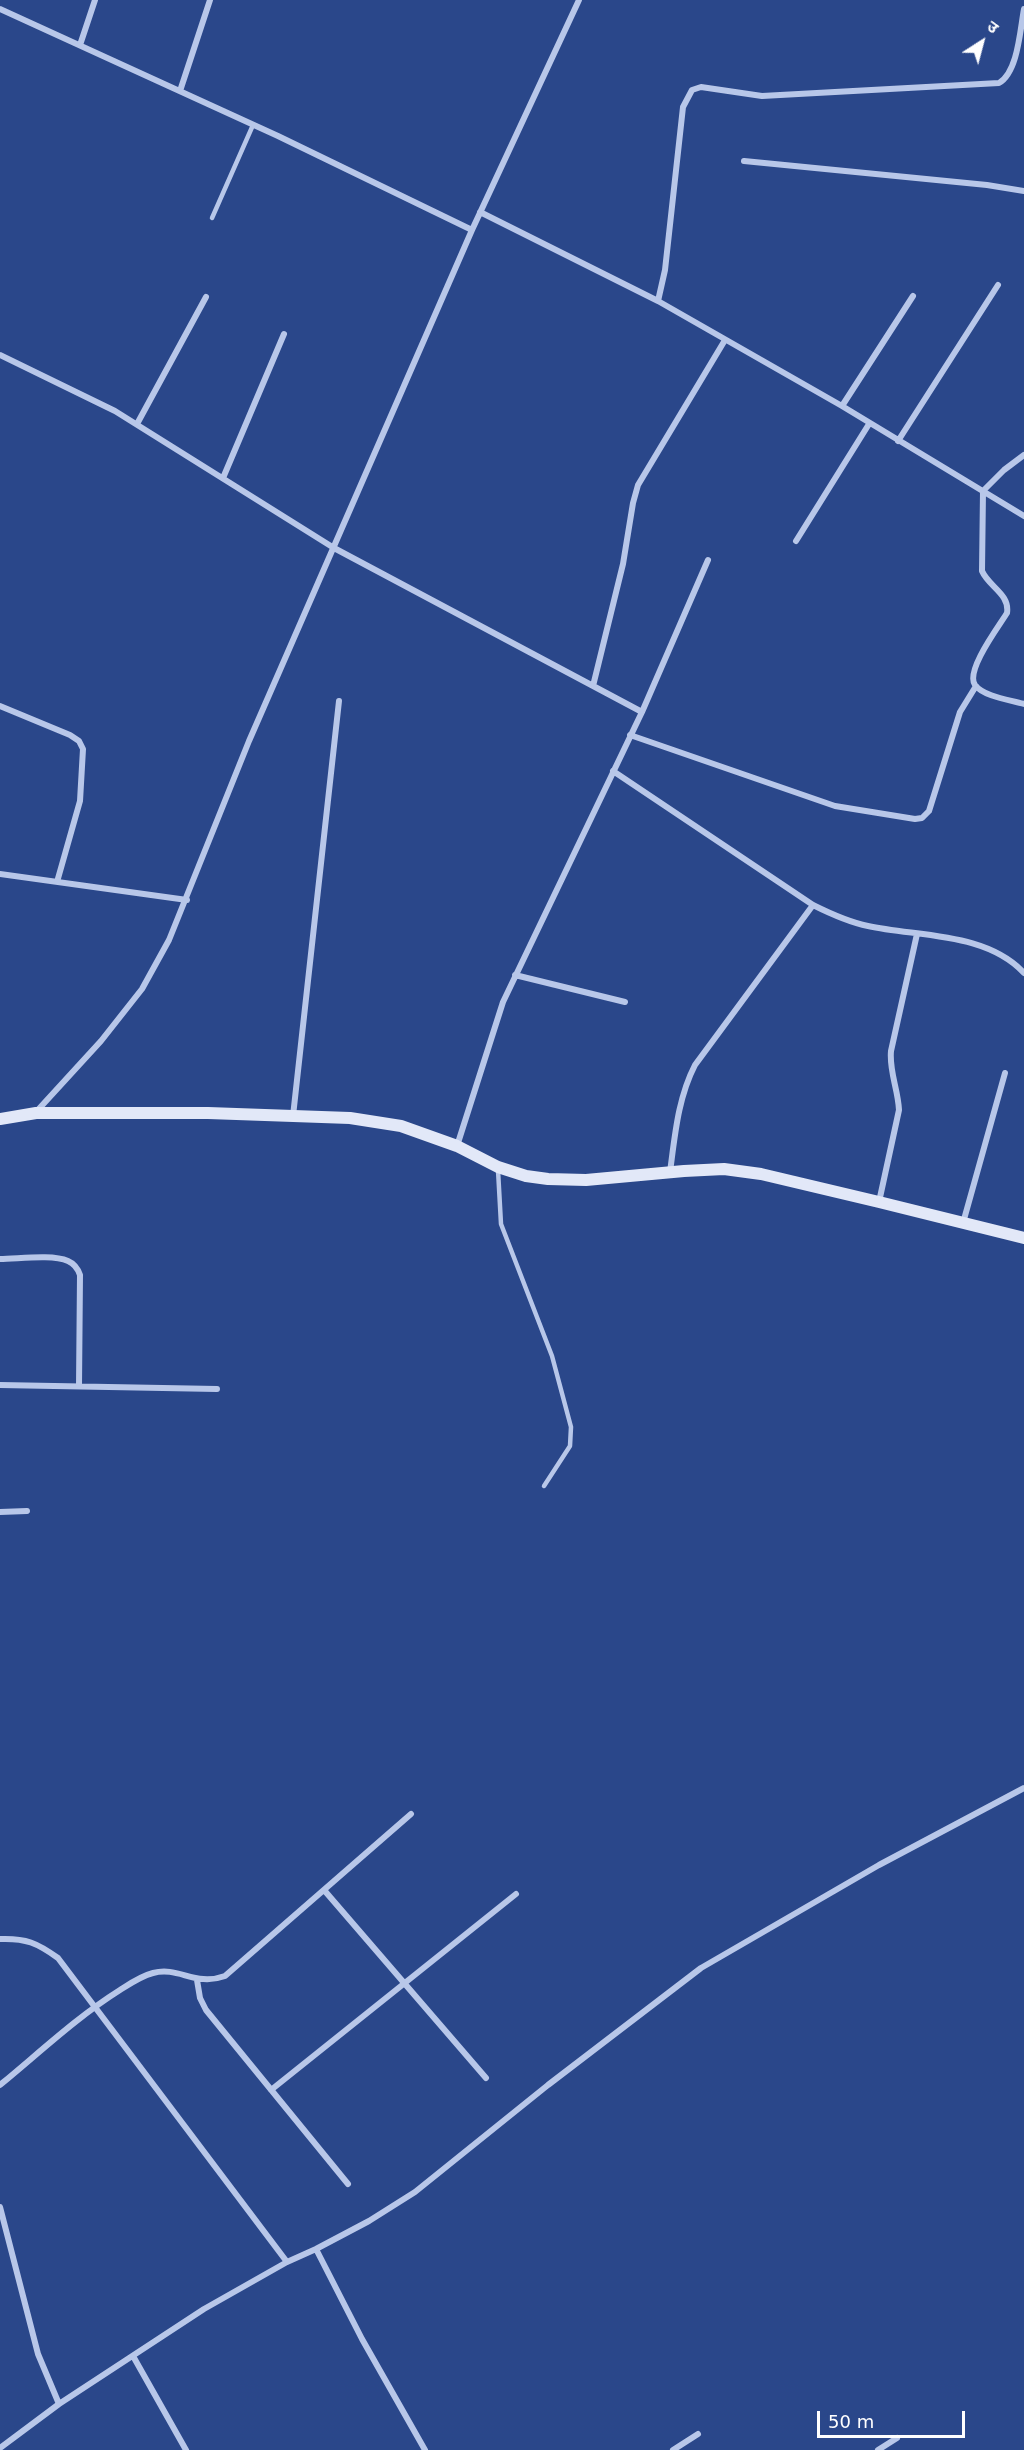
<!DOCTYPE html>
<meta charset="utf-8">
<style>
body{margin:0}
#map{position:relative;width:1024px;height:2450px;overflow:hidden;background:#2a478a;font-family:"DejaVu Sans","Noto Sans Devanagari",sans-serif}
canvas{display:block}
.north{position:absolute;left:952px;top:12px;width:60px;height:60px;-webkit-text-stroke:4px #2a478a;paint-order:stroke;rotate:36deg;font-size:16px;font-weight:700;line-height:24px;text-align:center;color:#fff}
.north::after{content:'';display:block;margin:auto;width:21px;height:27px;background:#fff;clip-path:polygon(50% 0,100% 100%,50% 72%,0 100%)}
.scale{position:absolute;left:817px;top:2411px;width:148px;height:27px;box-sizing:border-box;border:3px solid #fff;border-top:0;padding-left:8px;font-size:18px;line-height:21px;white-space:nowrap;color:#fff;-webkit-text-stroke:4px #2a478a;paint-order:stroke}
</style>
<div id="map">
<canvas width="1024" height="2450"></canvas>
<div class="north">उ</div>
<div class="scale">50 m</div>
</div>
<script>
const c = document.querySelector('canvas').getContext('2d');
c.lineJoin = 'round';
function stroke(path, color, width, dash) { c.strokeStyle = color; c.lineWidth = width; c.lineCap = dash ? 'butt' : 'round'; c.setLineDash(dash || []); c.stroke(path); }
const lane = new Path2D(`
 M212,218L253,125
 M498,1170L501,1224L552,1356L571,1427L570,1446L544,1486`);
const street = new Path2D(`
 M0,9L278,136L472,230
 M80,45L95,0
 M180,91L210,0
 M744,161L987,185L1024,191
 M480,212L658,301L842,406L1024,516
 M658,301L665,270L683,107L692,90L701,87L762,96L999,83C1018,72 1020,30 1024,9
 M0,355L115,411L334,548L642,712
 M842,406L913,296
 M137,424L206,297
 M898,441L998,285
 M1024,455L1004,470L983,491L982,571C989,587 1010,594 1007,613C999,626 965,671 975,685C984,697 1011,700 1024,704
 M223,478L284,334
 M796,541L869,424
 M593,686L623,564L633,503L638,485L725,340
 M0,706L70,735L79,741L83,749L80,801L57,882
 M630,735L835,806L915,819L922,818L929,811L960,712L976,686
 M613,771L813,905C831,914 848,922 868,926C918,937 986,932 1024,973
 M0,874L187,900
 M515,975L625,1002
 M36,1112L101,1041L142,989L169,940L249,741L472,230L579,0
 M293,1116L339,701
 M457,1146L503,1002L642,712L708,560
 M670,1172C675,1135 678,1098 695,1065L813,905
 M879,1202L899,1110C898,1089 889,1071 891,1051L917,934
 M963,1223L1005,1073
 M0,1259C18,1259 52,1254 68,1261C75,1264 78,1269 80,1275L79,1386
 M0,1385L217,1389
 M0,1512L27,1511
 M324,1890L486,2078
 M0,1939C26,1938 37,1943 58,1958L287,2262
 M197,1980L200,1998L206,2010L348,2184
 M0,2085C39,2053 77,2017 120,1990C131,1983 141,1976 153,1973C179,1966 195,1987 225,1976L411,1814
 M271,2090L516,1894
 M0,2207L38,2354L59,2404
 M316,2249L362,2339L425,2450
 M133,2356L186,2450
 M0,2448L59,2404L204,2309L287,2262L316,2249L369,2221L415,2192L548,2085L701,1968L879,1865L1024,1788
 M673,2450L698,2434
 M878,2450L897,2438`);
const secondary = new Path2D(`
 M0,1119L36,1113H208L350,1118L401,1126L457,1146L498,1167L526,1176L548,1179L586,1180L684,1171L724,1169L761,1174L879,1202L1024,1238`);
stroke(lane, '#b8c7e9', 4.5);
stroke(street, '#b8c7e9', 6);
stroke(secondary, '#e2e8f8', 12);
</script>
